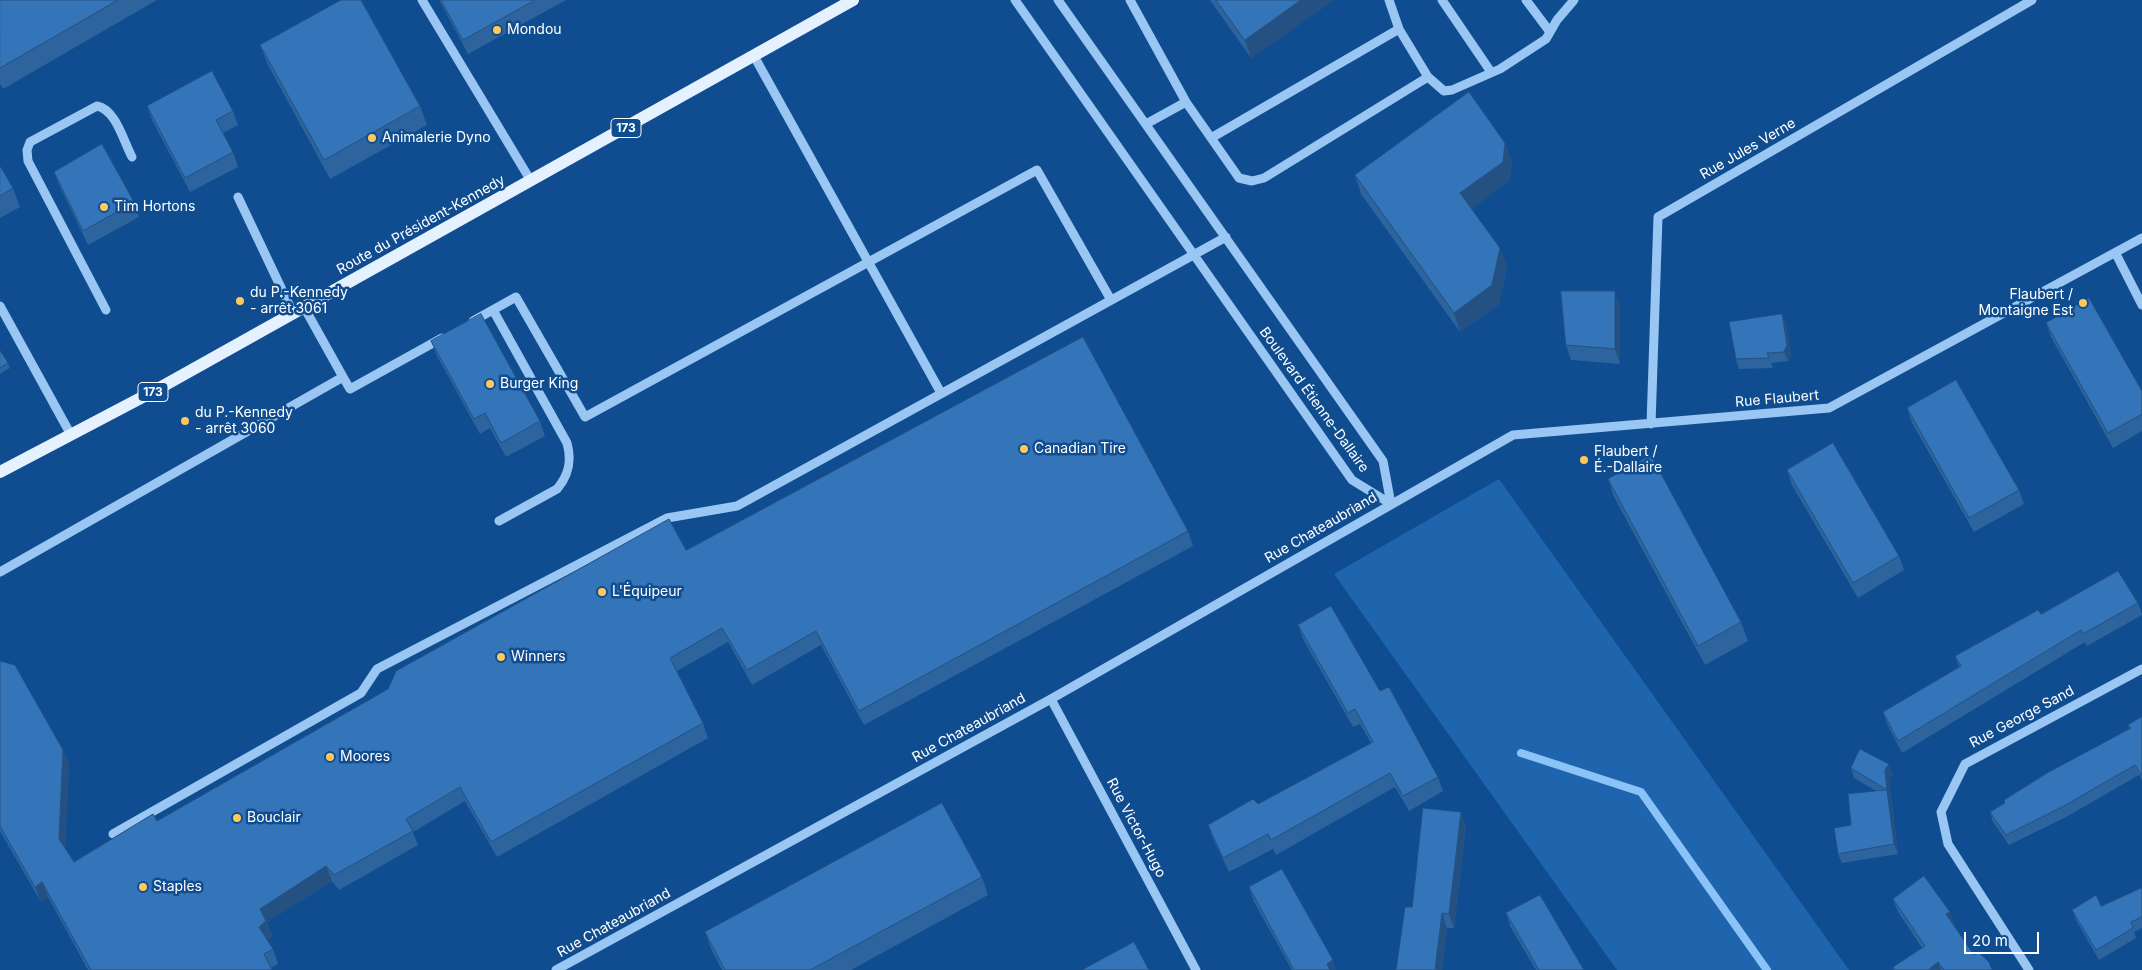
<!DOCTYPE html>
<meta charset="utf-8">
<style>
body{margin:0}
#map{position:relative;width:2142px;height:970px;overflow:hidden;background:#0f4d90;font-family:Inter,sans-serif}
canvas{display:block}
.scale{position:absolute;left:1964px;top:932px;width:75px;height:22px;box-sizing:border-box;border:2px solid #fff;border-top:0;padding-left:6px;font-size:15px;line-height:18px;white-space:nowrap;color:#fff;-webkit-text-stroke:4px #0f4d90;paint-order:stroke}
</style>
<div id="map">
<canvas width="2142" height="970"></canvas>
<div class="scale">20 m</div>
</div>
<script>
const c = document.querySelector('canvas').getContext('2d');
c.lineJoin = 'round';
function fill(path, color) { c.fillStyle = color; c.fill(path, 'evenodd'); }
function stroke(path, color, width, dash) { c.strokeStyle = color; c.lineWidth = width; c.lineCap = dash ? 'butt' : 'round'; c.setLineDash(dash || []); c.stroke(path); }
function drawText(font, color, halo, rows, align = 'center') {
  c.font = font + ' Inter,sans-serif'; c.lineWidth = 5; c.setLineDash([]); c.textBaseline = 'middle'; c.strokeStyle = halo; c.fillStyle = color; for (const [text, x, y, turn = 0] of rows) {
    c.save(); c.translate(x, y); c.rotate((+turn || 0) * Math.PI / 180); c.textAlign = isNaN(turn) ? turn : align; if (halo) c.strokeText(text, 0, 0); c.fillText(text, 0, 0); c.restore();
  }
}
const green = new Path2D(`
 M1499,479L1839,956L1849,970H1617L1334,574Z`);
const stream = new Path2D(`
 M1521,753L1641,792L1767,970`);
const minor = new Path2D(`
 M422,0L531,181
 M1015,0L1352,480L1391,504
 M1058,0L1383,461L1391,504
 M1130,0L1186,102
 M1389,0L1399,29
 M1442,0L1491,72
 M1526,0L1550,32
 M754,56L941,393
 M1146,124L1186,102L1239,178L1252,181L1264,178L1428,77L1444,91L1452,90L1500,69L1546,39L1557,20L1574,0
 M1211,138L1399,29L1428,77
 M238,197L293,313
 M2116,254L2142,305
 M0,306L71,435
 M106,310L28,161L27,150L30,142L97,106C116,110 123,140 132,157
 M493,310L567,443C572,461 569,475 557,489L499,521
 M473,321L516,297L585,417L1037,170L1111,300
 M343,377L350,389L442,338
 M1651,424L1658,217L2032,0
 M0,572L343,377L304,307
 M1051,699L1196,970
 M113,834L361,693L377,669L667,518L737,506L1226,237
 M556,970L1051,699L1513,435L1829,408L2142,238
 M2029,970L1948,844L1941,812L1965,764L2142,669`);
const major = new Path2D(`
 M0,472L156,390L853,0`);
const wall = new Path2D(`
 M0,0H157L3,89L0,84Z
 M439,0H566L468,54Z
 M1210,0H1334L1251,58Z
 M260,45L420,106L427,125L330,179L267,63Z
 M147,106L233,111L238,125L223,133L233,152L238,167L190,192L152,120Z
 M1512,161L1510,180L1471,209L1500,248L1507,267L1499,304L1460,332L1361,194L1355,175Z
 M0,166L13,188L20,207L0,218Z
 M54,172L134,202L139,217L88,245L60,187Z
 M1620,306V364L1571,360L1566,345Z
 M1782,314L1786,324L1791,355L1788,361L1771,363L1773,368L1739,369L1736,359Z
 M2046,323L2142,391V431L2113,448L2051,337Z
 M431,341L540,421L545,436L506,457L490,428L480,434L437,356Z
 M0,350L8,363L10,368L0,374Z
 M1907,408L2019,490L2024,504L1974,532L1912,423Z
 M1787,470L1899,556L1904,570L1858,598L1792,485Z
 M1608,479L1741,622L1748,641L1705,665L1614,497Z
 M1188,531L1193,546L864,725L821,645L752,685L728,642L677,671L703,723L708,738L497,857L465,801L413,832L418,845L339,890L332,881L267,922L272,936L267,940L273,949L278,964L271,968L272,970H88L48,897L41,902L0,831V661L63,750L69,764L65,848L74,862L157,821L686,550Z
 M2138,603L2142,615L2087,646L2085,642L1902,753L1887,724L1883,712L1959,667L1955,656L2041,614Z
 M1298,625L1380,691L1438,777L1443,791L1409,811L1395,787L1276,855L1273,849L1229,872L1213,839L1208,825L1258,804L1371,743L1360,724L1353,727L1303,639Z
 M2142,717V780L2139,775L2066,817L2009,845L1993,822L1990,812L2130,729L2128,725Z
 M1851,768L1893,774L1889,780L1898,854L1842,863L1838,854L1851,825L1876,791L1854,778Z
 M1466,827L1454,928H1447L1442,970H1396L1412,907Z
 M982,877L988,895L851,970H722L712,951L705,932Z
 M1249,887L1333,960L1336,970H1292L1254,902Z
 M2142,888V928L2134,932L2136,938L2099,960L2076,920L2072,910L2101,906Z
 M1893,899L1950,912L1955,925L1954,926L1974,955L1992,970H1894L1893,967L1922,948L1898,912Z
 M1506,913L1584,970H1536L1511,928Z`);
const shadedWall = new Path2D(`
 M1301,0H1334L1251,58L1245,40Z
 M1505,143L1512,161L1510,180L1467,212L1460,193Z
 M1500,248L1507,267L1499,304L1460,332L1454,313Z
 M1615,291L1620,306V364L1615,349Z
 M1782,314L1786,324L1791,355L1788,361L1784,352Z
 M63,750L69,764L65,854L59,839Z
 M1889,764L1893,774L1889,780L1891,800L1887,790L1885,770Z
 M1887,790L1891,800L1898,854L1894,844Z
 M1461,812L1466,827L1454,928L1449,914Z
 M326,866L332,881L267,922L272,936L265,941L259,927L260,909Z
 M42,882L48,897L41,902L35,887Z
 M1950,912L1955,925L1951,928L1946,914Z
 M1442,913L1447,928L1442,970H1435Z
 M1333,960L1336,970H1329L1327,964Z
 M1938,962L1941,970H1928Z`);
const building = new Path2D(`
 M0,0H118L0,68Z
 M341,0H361L420,106L324,160L260,45Z
 M441,0H535L463,40Z
 M1216,0H1301L1245,40Z
 M212,71L233,111L216,120L233,152L185,178L147,106Z
 M1469,92L1505,143L1503,162L1460,193L1500,248L1492,285L1454,313L1355,175Z
 M102,144L134,202L83,231L54,172Z
 M0,166L13,188L0,196Z
 M1561,291H1615V349L1566,345Z
 M2089,298L2142,391V414L2108,433L2046,323Z
 M481,314L540,421L501,443L485,413L474,419L431,341Z
 M1782,314L1787,345L1784,352L1767,353L1769,358L1736,359L1729,322Z
 M1083,337L1188,531L859,711L816,631L747,670L722,628L670,658L703,723L491,842L460,787L406,819L413,831L334,875L326,866L260,909L266,921L259,927L273,949L264,954L272,970H91L42,882L35,887L0,826V661L15,665L63,750L59,839L74,862L153,814L157,821L388,689L396,671L669,519L686,550Z
 M0,350L8,363L0,368Z
 M1956,380L2019,490L1969,518L1907,408Z
 M1833,443L1899,556L1853,583L1787,470Z
 M1651,455L1741,622L1698,646L1608,479Z
 M2118,571L2138,603L2083,634L2081,630L1898,741L1883,712L1961,666L1955,656L2038,610L2041,614Z
 M1331,606L1380,691L1389,687L1438,777L1403,796L1390,773L1271,840L1268,834L1223,858L1208,825L1253,799L1258,804L1373,742L1355,709L1348,713L1298,625Z
 M2142,717V776L2135,765L2062,807L2006,835L1990,812L2005,803L2004,800L2047,773L2131,728L2128,725Z
 M1860,749L1889,764L1885,770L1887,790L1851,768Z
 M1887,790L1894,844L1838,854L1834,828L1851,825L1848,794Z
 M942,803L982,877L810,970H725L705,932Z
 M1423,808L1461,812L1449,914L1442,913L1435,970H1396L1405,907H1412Z
 M1282,869L1333,960L1327,964L1330,970H1294L1249,887Z
 M1924,876L1950,912L1946,914L1974,955L1978,952L1989,962L1992,970H1944L1938,962L1928,970H1895L1893,967L1925,946L1893,899Z
 M2142,888V917L2131,922L2133,928L2096,950L2072,910L2096,895L2101,906Z
 M1540,895L1584,970H1539L1506,913Z
 M1134,942L1149,970H1082Z`);
const markers = [
 [497,30,5,"#ffc85c"],
 [372,138,5,"#ffc85c"],
 [104,207,5,"#ffc85c"],
 [240,301,5,"#ffc85c"],
 [2083,303,5,"#ffc85c"],
 [490,384,5,"#ffc85c"],
 [185,421,5,"#ffc85c"],
 [1024,449,5,"#ffc85c"],
 [1584,460,5,"#ffc85c"],
 [602,592,5,"#ffc85c"],
 [501,657,5,"#ffc85c"],
 [330,757,5,"#ffc85c"],
 [237,818,5,"#ffc85c"],
 [143,887,5,"#ffc85c"]
];
const shields = [
 [626,128,30],
 [153,392,30]
];
const shieldNames = [
 ["173",626,128],
 ["173",153,392]
];
const poiNames = [
 ["Mondou",507,30],
 ["Animalerie Dyno",382,138],
 ["Tim Hortons",114,207],
 ["du P.-Kennedy",250,293],
 ["- arrêt 3061",250,309],
 ["Flaubert /",2073,295,"right"],
 ["Montaigne Est",2073,311,"right"],
 ["Burger King",500,384],
 ["du P.-Kennedy",195,413],
 ["- arrêt 3060",195,429],
 ["Canadian Tire",1034,449],
 ["Flaubert /",1594,452],
 ["É.-Dallaire",1594,468],
 ["L'Équipeur",612,592],
 ["Winners",511,657],
 ["Moores",340,757],
 ["Bouclair",247,818],
 ["Staples",153,887]
];
const streetNames = [
 ["Rue Jules Verne",1748,149,-30],
 ["Route du Président-Kennedy",421,225,-29],
 ["Rue Flaubert",1777,399,-5],
 ["Boulevard Étienne-Dallaire",1314,400,54],
 ["Rue Chateaubriand",1321,528,-30],
 ["Rue George Sand",2022,717,-28],
 ["Rue Chateaubriand",969,728,-29],
 ["Rue Victor-Hugo",1136,828,62],
 ["Rue Chateaubriand",614,923,-29]
];
fill(green, '#1e65ae');
stroke(stream, '#8bc2f7', 8);
stroke(minor, '#99c6f3', 9);
stroke(major, '#e6f1ff', 12);
fill(wall, '#2d649e');
fill(shadedWall, '#245181');
fill(building, '#3474b8');
stroke(building, '#245181', 1);
for (const [x, y, r, color] of markers) { const dot = new Path2D(); dot.arc(x, y, r, 0, 2 * Math.PI); c.fillStyle = color; c.fill(dot); stroke(dot, '#0f4d90', 2); }
for (const [x, y, w] of shields) { const box = new Path2D(); box.roundRect(x - w / 2, y - 9.5, w, 19, 4); c.fillStyle = '#0f4d90'; c.fill(box); stroke(box, '#fff', 1); }
drawText('bold 12px', '#fff', null, shieldNames);
drawText('14px', '#fff', '#0f4d90', poiNames, 'left');
drawText('14px', '#fff', '#0f4d90', streetNames);
</script>
